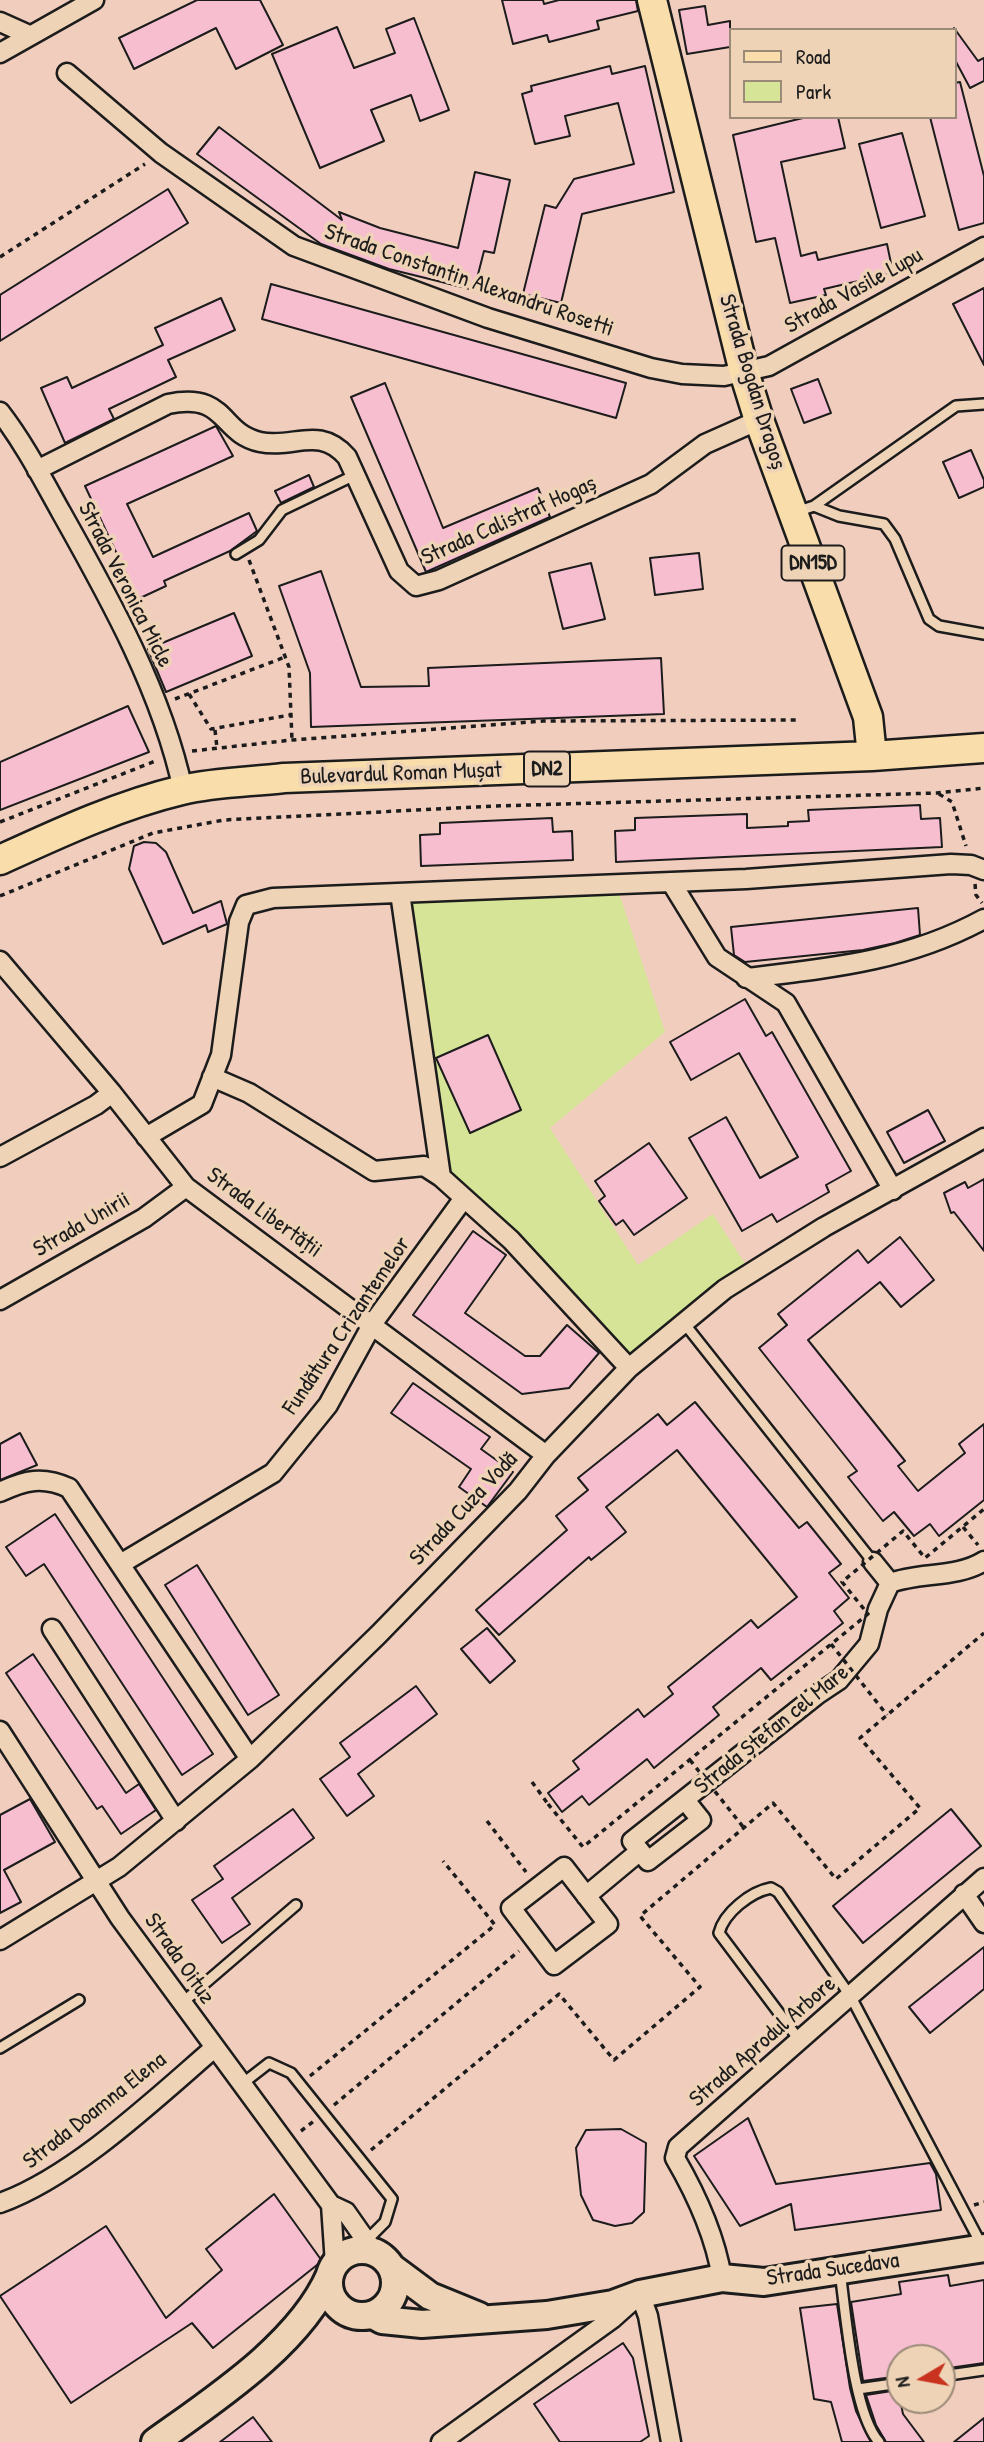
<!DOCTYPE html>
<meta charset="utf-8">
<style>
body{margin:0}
#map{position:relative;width:984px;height:2442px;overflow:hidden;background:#f1cdbe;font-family:"Patrick Hand",sans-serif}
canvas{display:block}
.legend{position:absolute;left:729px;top:28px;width:228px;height:91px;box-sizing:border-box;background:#efd3b6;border:2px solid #9b8a78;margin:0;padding:9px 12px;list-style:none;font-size:21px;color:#1c1c1c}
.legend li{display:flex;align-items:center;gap:14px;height:35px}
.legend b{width:35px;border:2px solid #9b8a78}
.north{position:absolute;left:886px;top:2344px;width:70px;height:70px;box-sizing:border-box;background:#efd3b6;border:2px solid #9b8a78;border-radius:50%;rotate:260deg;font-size:19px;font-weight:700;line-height:28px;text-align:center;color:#1c1c1c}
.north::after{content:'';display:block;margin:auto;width:24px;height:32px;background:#c8321e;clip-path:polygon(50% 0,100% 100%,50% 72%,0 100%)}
</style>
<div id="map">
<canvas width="984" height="2442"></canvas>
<ul class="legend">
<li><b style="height:9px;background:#f9deab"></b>Road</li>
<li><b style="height:19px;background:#d6e497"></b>Park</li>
</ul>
<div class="north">N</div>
</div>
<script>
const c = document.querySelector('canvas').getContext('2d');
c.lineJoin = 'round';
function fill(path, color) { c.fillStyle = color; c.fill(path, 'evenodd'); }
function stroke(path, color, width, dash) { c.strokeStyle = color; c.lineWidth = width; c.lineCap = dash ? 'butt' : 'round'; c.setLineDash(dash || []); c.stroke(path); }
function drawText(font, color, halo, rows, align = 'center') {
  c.font = font + ' "Patrick Hand",sans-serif'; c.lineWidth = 7; c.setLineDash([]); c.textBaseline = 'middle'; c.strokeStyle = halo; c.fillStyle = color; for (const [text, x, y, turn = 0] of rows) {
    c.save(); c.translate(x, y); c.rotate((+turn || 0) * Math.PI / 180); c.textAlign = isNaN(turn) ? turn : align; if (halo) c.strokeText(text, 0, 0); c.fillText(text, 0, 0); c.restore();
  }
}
const green = new Path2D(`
 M616,884L665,1032L550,1128L638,1265L713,1214L751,1273L629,1368L441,1177L400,893Z`);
const building = new Path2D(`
 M197,0H260L283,45L236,69L216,28L134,69L119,38Z
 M502,0H543L544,4L559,0H636L638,11L597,21L599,29L549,42L547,35L513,44Z
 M705,6L708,25L730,21V47L687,54L679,10Z
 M414,18L449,110L420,121L411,95L371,110L384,141L320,168L272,54L337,27L354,68L395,53L386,29Z
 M954,28L978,61L984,58V81L970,88L954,58Z
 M610,66L612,74L645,66L674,192L582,214L561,303L523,294L545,205L556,208L574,179L634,164L618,103L565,116L570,136L535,144L522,94L532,91L531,86Z
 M960,82L984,176V223L959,230L930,117H954V83Z
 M807,117H838L845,148L781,162L801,256L816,252L818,260L887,244L893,273L824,289L826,295L790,303L775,238L756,242L733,135Z
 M219,127L342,220L339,212L380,228L458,248L475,172L510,180L494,253L484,251L474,290L389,269L321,244L197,154Z
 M902,133L925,216L881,228L859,144Z
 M168,189L188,223L0,341V295Z
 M271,284L626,383L616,418L262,319Z
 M984,288V365L953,304Z
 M221,298L235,330L168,360L176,377L109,409L114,419L65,443L41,388L67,377L72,388L163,345L155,328Z
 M818,379L831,413L804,423L791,389Z
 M385,383L443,528L538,488L550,517L426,572L351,397Z
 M216,426L233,456L127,504L153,557L249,513L257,531L230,551L164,581L166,586L138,599L85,486Z
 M971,450L984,480V487L959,498L943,462Z
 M309,475L314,487L281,503L275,491Z
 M699,553L703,589L655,595L650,558Z
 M591,563L605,619L563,629L549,573Z
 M321,571L361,687L429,686L428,668L661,658L664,714L311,727L310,673L279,586Z
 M234,613L252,656L166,692L148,649Z
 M128,706L149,752L0,810V762Z
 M920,805L921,819L940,818L942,847L616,862L615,831L635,830V818L747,814V828L788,826V822L809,821L808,810Z
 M552,818L553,832L572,831L573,860L421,866L420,835L440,834V823Z
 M144,842L156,843L166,852L193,913L221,901L227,924L208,932L206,925L163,944L129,869L134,846Z
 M918,908L920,935L895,943L863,950L745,962L734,955L731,927Z
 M745,999L766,1036L772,1032L851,1171L826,1185L829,1192L777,1222L772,1214L742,1231L689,1138L726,1117L760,1178L798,1157L739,1053L691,1080L670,1042Z
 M488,1035L521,1110L470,1133L436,1058Z
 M928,1110L945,1141L904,1163L887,1132Z
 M649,1143L687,1198L634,1235L623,1220L616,1225L599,1201L605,1196L595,1181Z
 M984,1179V1251L954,1212L951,1213L944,1193L965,1182L968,1188Z
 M473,1231L506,1255L465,1313L525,1356H540L567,1325L599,1353L569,1388L522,1394L413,1315Z
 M900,1237L934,1280L901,1307L880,1282L808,1340L905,1461L898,1466L918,1491L965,1453L959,1444L984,1424V1500L939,1536L930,1524L914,1536L894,1512L883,1521L848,1477L857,1471L759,1348L787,1325L778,1314L858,1250L868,1263Z
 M413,1383L490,1437L481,1449L513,1472L487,1507L459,1487L471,1469L391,1413Z
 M695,1402L799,1528L807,1522L841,1564L829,1573L849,1598L834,1611L843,1623L771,1680L761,1668L713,1707L719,1715L654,1768L647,1759L589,1805L582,1796L562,1812L548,1793L579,1769L573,1761L638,1709L644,1717L673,1694L668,1687L751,1620L758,1628L797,1597L677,1450L606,1507L626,1532L591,1560L589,1557L499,1635L476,1610L567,1530L556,1516L588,1490L578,1478L658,1414L667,1425Z
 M20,1433L37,1465L0,1480V1444Z
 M55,1514L213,1754L182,1775L44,1564L26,1576L6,1547Z
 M197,1565L279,1695L248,1715L165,1585Z
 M487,1628L515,1661L490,1683L461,1649Z
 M33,1654L126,1793L139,1784L156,1810L121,1834L102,1806L97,1809L6,1673Z
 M416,1686L437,1714L358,1774L374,1796L347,1816L320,1779L350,1757L340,1743Z
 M30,1799L55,1842L4,1870L21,1902L0,1913V1815Z
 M293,1809L314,1838L232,1898L250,1924L222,1943L192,1900L223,1879L214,1866Z
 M951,1809L981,1846L863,1943L833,1906Z
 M984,1947V1989L930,2033L909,2007Z
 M748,2118L776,2184L930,2163L936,2174L941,2210L795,2230L791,2204L740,2226L694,2156Z
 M621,2129L646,2143L644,2212L632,2223L615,2226L593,2220L581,2195L576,2148L586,2130Z
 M274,2194L322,2261L213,2348L192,2323L71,2403L0,2296L106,2226L166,2318L222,2270L206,2249Z
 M948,2275L950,2286L984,2280V2363L942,2369V2358H900V2376L863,2381L851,2302L901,2294L899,2282Z
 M837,2304L850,2388L856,2411L871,2442H842L831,2402L814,2399L800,2308Z
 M623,2343L633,2358L649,2436L640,2442H560L534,2404Z
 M898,2390L903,2414L924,2442H886L876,2425L866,2395Z
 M253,2417L272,2442H220Z
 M984,2418V2442H954Z`);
const path = new Path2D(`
 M0,257L145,164
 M249,560L289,667L292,740
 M189,694L211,729L290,715
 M175,699L285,657
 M215,730L217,748
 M192,751L292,740L543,721L798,720
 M939,794L952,802L966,846
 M0,822L158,760
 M975,884L976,895L982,903
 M0,896L153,833L224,820L495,806L937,793L984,788
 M963,1527L978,1545
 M532,1782L548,1804
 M487,1821L526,1872
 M310,2076L495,1925L443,1861
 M334,2105L519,1951
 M301,2131L314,2121
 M371,2150L559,1994L614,2060L700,1987L640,1916L773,1803L836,1879L920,1808L860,1738L984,1633
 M974,2205L984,2202`);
const lane = new Path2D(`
 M814,506L956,406L984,404
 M796,512L814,506L839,516L884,524L895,539L929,619L939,626L984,634
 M236,554L259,540L282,510L355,475
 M684,1323L873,1562
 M182,2003L296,1905
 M800,2041L719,1933C724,1913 750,1892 771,1888L778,1892L851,1997L981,2244
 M0,2048L79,2000
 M242,2084L269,2063L291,2073L392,2199L385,2222L368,2239
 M840,2272C846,2313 853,2413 879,2442
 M942,2376L984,2370
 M858,2389L900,2383`);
const street = new Path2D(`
 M0,22L29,35
 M0,53L94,0
 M67,73L161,153L294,246L488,318L651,368L682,374L724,376L769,366L984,247
 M0,412C24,443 42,478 61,512C110,599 162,692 183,790
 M37,470L168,404C228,392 219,433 260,442C294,449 319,425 347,457L399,571L416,586L439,580L651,484L705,444L759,420
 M671,882L717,957L786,1003L893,1190
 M400,893L441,1177
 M0,961L112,1093L186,1187L546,1455
 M746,978C832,968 907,961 984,919
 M212,1077L249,1093L374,1171L424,1166L441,1177L511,1240L629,1368
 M146,1137L202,1104L221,1055L239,922L246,905L273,898L746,879L951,864L971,865L984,870
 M0,1157L96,1105L112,1093
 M0,1300L144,1218L186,1187
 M0,1492C25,1480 43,1476 69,1488L250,1759
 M873,1562L890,1583
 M122,1563L273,1473L328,1405L373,1323L464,1198
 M52,1629L176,1821
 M0,1731L120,1918L331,2205L335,2264
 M685,1800L701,1820L648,1861L632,1841L818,1694L839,1680L869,1644L878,1609L890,1583C920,1572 957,1578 984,1561
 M564,1867L608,1924L554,1965L511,1908Z
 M964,1894L984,1923
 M586,1896L640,1851
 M0,1940L119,1867L250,1759L378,1635L518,1491L546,1455L629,1368L725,1289L824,1227L984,1138
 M0,2203C73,2177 154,2100 213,2049
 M331,2205L346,2212L374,2252
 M722,2278C715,2236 696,2194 675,2158L678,2147L984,1878
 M441,2442L612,2319L640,2294L648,2316L671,2442`);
const secondary = new Path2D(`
 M329 2283a33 33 0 1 1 66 0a33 33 0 1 1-66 0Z
 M391,2267L430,2296L479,2316
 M373,2315L382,2320L422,2324L547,2315L613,2304L640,2294L722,2278L764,2282L984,2248
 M155,2442C215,2399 300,2344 330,2275`);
const primary = new Path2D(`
 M652,0L744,372L759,420L868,717L872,756
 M0,860C59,833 119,805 182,790C215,782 251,782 284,778L872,756L984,748`);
const pathBridge = new Path2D(`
 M831,1644L887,1715
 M690,1760L744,1828
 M548,1804L583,1847L868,1614L842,1582L903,1531L925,1558L984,1509`);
const shields = [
 [813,563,63],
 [547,769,46]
];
const shieldNames = [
 ["DN15D",813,563],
 ["DN2",547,769]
];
const streetNames = [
 ["Strada Constantin Alexandru Rosetti",469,281,19],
 ["Strada Vasile Lupu",854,291,-29],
 ["Strada Bogdan Dragoș",752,382,73],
 ["Strada Calistrat Hogaș",509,521,-24],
 ["Strada Veronica Micle",125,585,63],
 ["Bulevardul Roman Mușat",401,774,-2],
 ["Strada Libertății",264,1213,36],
 ["Strada Unirii",82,1225,-30],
 ["Fundătura Crizantemelor",347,1326,-56],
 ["Strada Cuza Vodă",464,1509,-47],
 ["Strada Ștefan cel Mare",772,1730,-39],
 ["Strada Oituz",179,1959,55],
 ["Strada Aprodul Arbore",763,2042,-41],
 ["Strada Doamna Elena",95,2111,-38],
 ["Strada Sucedava",833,2270,-8]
];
fill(green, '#d6e497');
fill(building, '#f7bed0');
stroke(building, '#1c1c1c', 2);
stroke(lane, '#1c1c1c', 14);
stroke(street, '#1c1c1c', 23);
stroke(secondary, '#1c1c1c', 32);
stroke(primary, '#1c1c1c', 33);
stroke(path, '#1c1c1c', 3.5, [5, 5]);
stroke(lane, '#efd3b6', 9);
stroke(street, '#efd3b6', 18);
stroke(secondary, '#efd3b6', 26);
stroke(primary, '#f9deab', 28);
stroke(pathBridge, '#1c1c1c', 3.5, [5, 5]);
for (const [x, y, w] of shields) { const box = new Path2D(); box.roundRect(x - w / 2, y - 17.5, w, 35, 5); c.fillStyle = '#efd3b6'; c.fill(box); stroke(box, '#1c1c1c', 2); }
drawText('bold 21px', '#1c1c1c', null, shieldNames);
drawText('23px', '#1c1c1c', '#efd3b6', streetNames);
</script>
